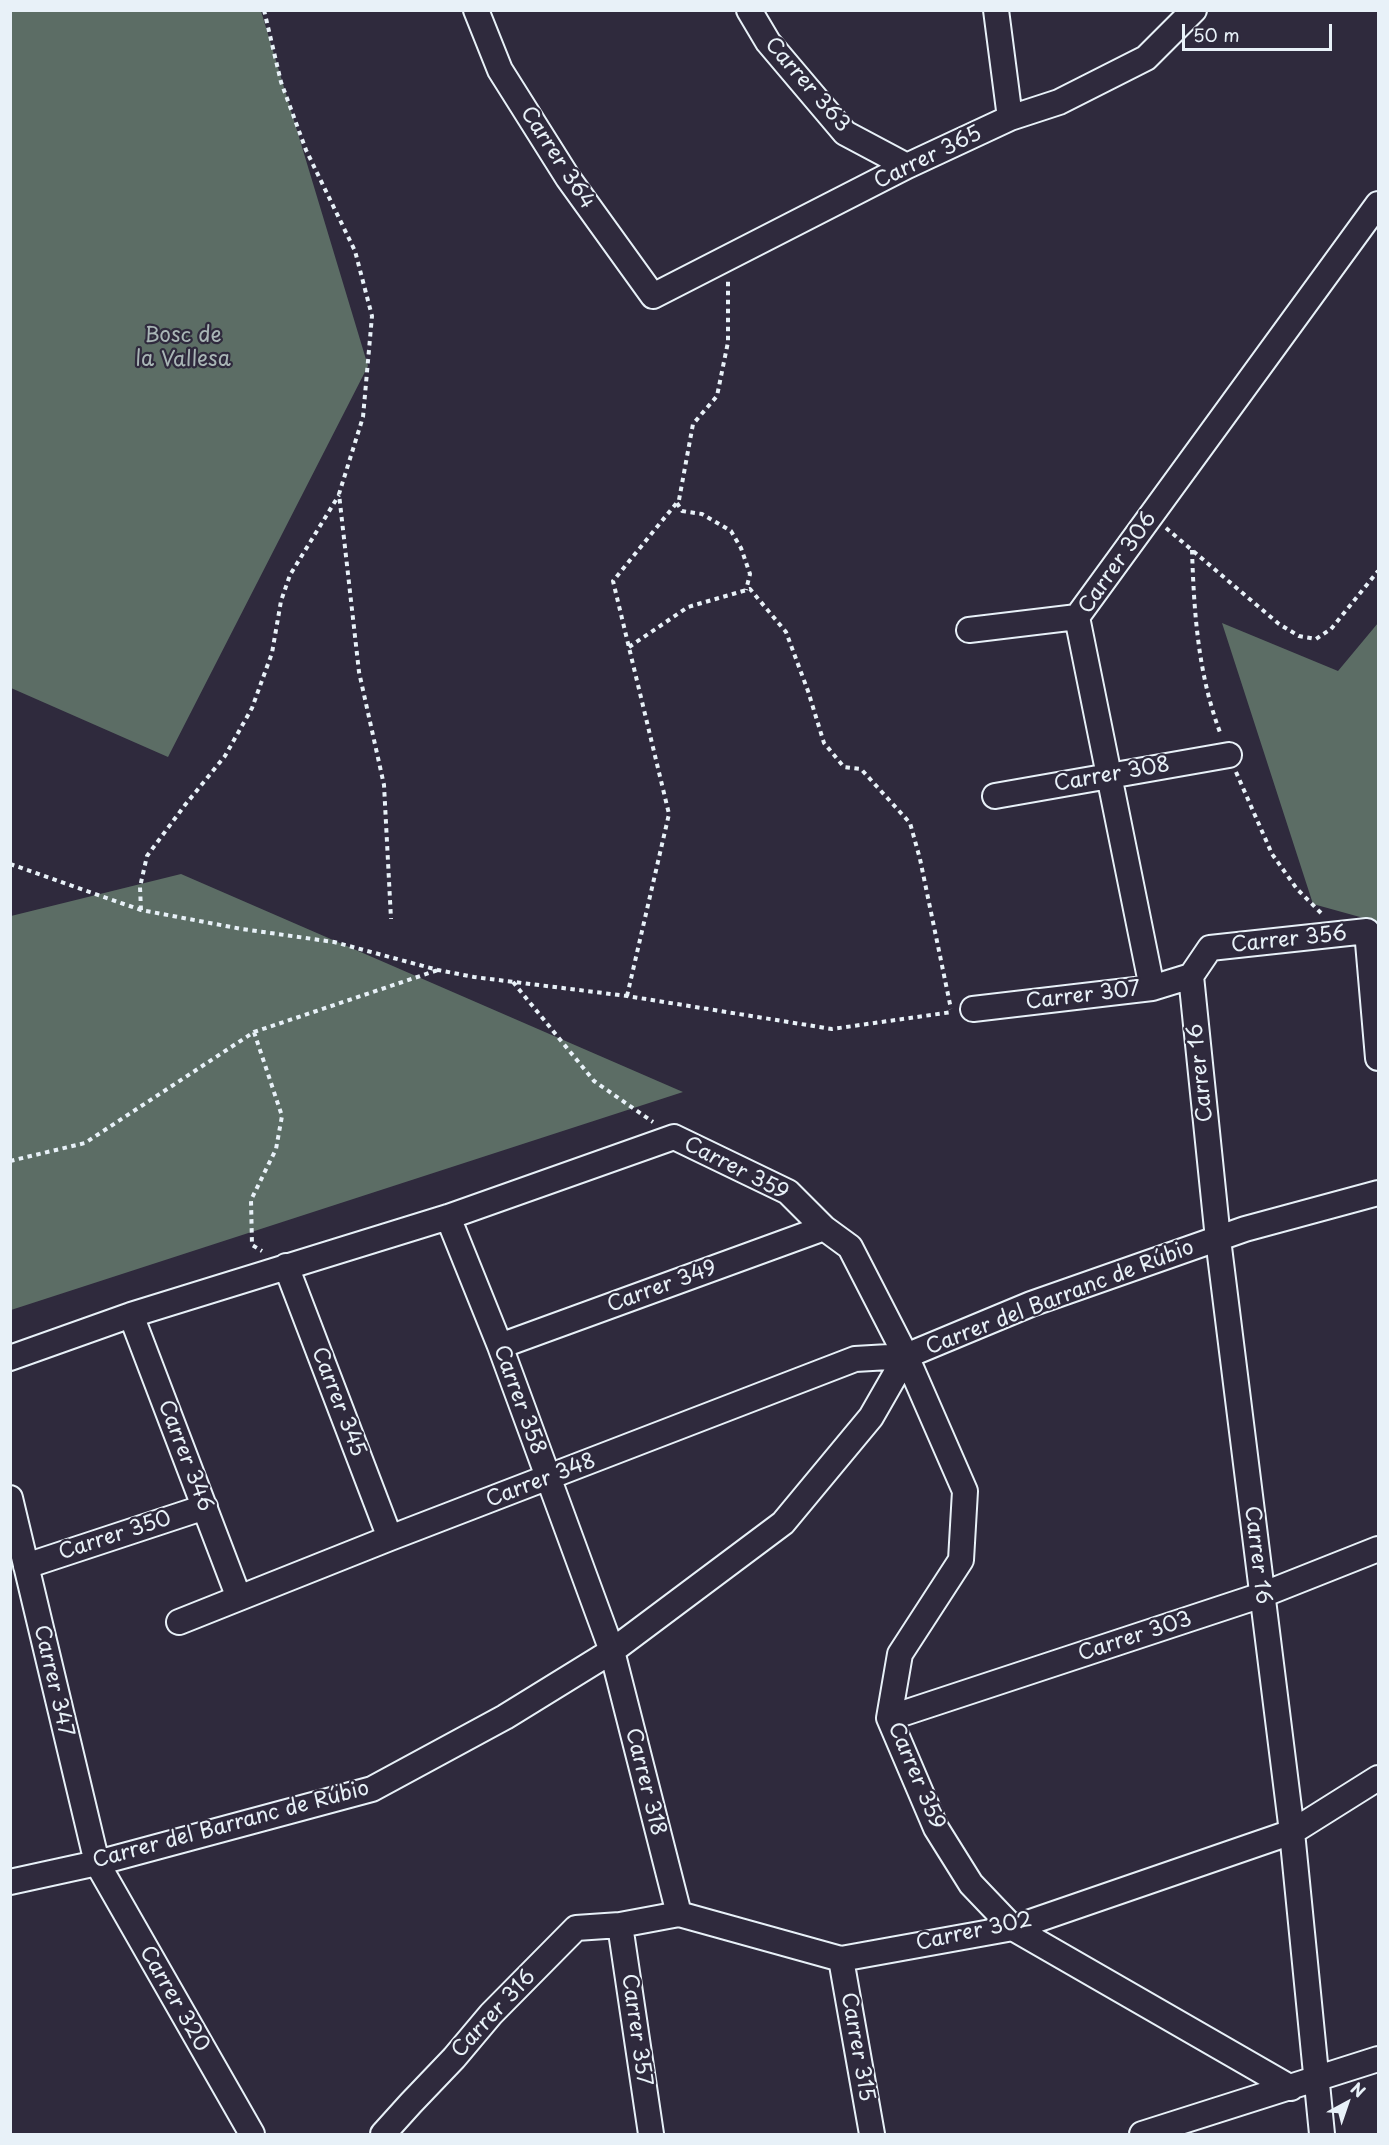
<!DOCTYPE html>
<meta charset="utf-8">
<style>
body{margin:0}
#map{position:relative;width:1389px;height:2145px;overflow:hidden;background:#2f2a3d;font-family:"Playpen Sans",sans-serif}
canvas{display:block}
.frame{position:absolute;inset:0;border:12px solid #e8f1f8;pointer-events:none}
.north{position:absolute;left:1317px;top:2073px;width:60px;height:60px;-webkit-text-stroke:4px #2f2a3d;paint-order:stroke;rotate:40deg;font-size:16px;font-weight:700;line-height:24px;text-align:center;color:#e8f1f8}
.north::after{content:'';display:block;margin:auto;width:21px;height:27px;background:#e8f1f8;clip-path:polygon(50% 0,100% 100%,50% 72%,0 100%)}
.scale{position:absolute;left:1182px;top:24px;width:150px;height:27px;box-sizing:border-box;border:3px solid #e8f1f8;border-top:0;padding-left:8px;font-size:18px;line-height:21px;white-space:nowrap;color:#e8f1f8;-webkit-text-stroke:4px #2f2a3d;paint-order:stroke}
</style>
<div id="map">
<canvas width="1389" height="2145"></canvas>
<div class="frame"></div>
<div class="north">N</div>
<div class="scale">50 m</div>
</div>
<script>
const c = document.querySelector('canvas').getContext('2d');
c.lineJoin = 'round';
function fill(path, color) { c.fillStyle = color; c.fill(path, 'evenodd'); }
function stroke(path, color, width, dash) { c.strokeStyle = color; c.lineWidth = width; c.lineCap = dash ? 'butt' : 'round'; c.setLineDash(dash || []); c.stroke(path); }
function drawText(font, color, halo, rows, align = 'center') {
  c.font = font + ' "Playpen Sans",sans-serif'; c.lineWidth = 4.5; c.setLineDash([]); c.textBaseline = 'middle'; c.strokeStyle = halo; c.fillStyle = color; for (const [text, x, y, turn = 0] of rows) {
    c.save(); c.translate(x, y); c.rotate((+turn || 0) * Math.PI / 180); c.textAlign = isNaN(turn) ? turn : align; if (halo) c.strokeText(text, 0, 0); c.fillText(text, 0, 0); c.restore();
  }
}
const green = new Path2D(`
 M11,10L261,11L368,366L168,757L11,688Z
 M1222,623L1338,671L1378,623V922L1313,904Z
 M181,874L683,1092L11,1310V916Z`);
const path = new Path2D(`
 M264,10L281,82L306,150L355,251L372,316L363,417L339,494L359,672L384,785L391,919
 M677,503L682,511L702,514L731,531L741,548L750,574L746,590
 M1166,528L1279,624L1299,636L1316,639L1331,629L1378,571
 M1192,550C1194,613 1198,675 1221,735
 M629,647L688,607L750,589L786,632L808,691L824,743L844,767L861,769L910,823L920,859L951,1009
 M1236,772L1272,854L1297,889L1323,915
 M10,864L141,910L242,929L334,942L438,970L474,977L627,996L832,1029L952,1012
 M141,910L140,887L147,856L185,805L225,756L252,708L272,653L281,601L290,575L339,495
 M513,982L594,1081L653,1122
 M627,996L669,814L613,581L679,500L693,424L717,396L728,342V281
 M254,1032L282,1116L276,1149L251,1200L252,1245L262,1251
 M10,1161L85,1143L254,1032L438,970`);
const street = new Path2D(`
 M476,10L500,70L568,178L653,296L907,166L1010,118L1059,102L1146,58L1194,10
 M749,10L768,42L845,133L907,166
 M996,10L1010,118
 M969,630L1077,617
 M995,796L1229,755
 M1191,976L1218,1239L1292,1832L1322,2134
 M1191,976L1210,948L1367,931L1378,1058
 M1152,988L1077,617L1378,204
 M973,1009L1152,988L1191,976
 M448,1217L500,1346L612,1651L679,1914
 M286,1266L390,1538
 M131,1315L239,1598
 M500,1346L824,1228
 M10,1358L131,1315L448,1217L674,1137L788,1192L824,1228L850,1247L906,1356L965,1491L961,1560L900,1654L889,1718L936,1828L971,1884L1013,1928L1291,2088
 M10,1498L97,1863L252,2134
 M26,1566L205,1507
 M179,1622L390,1538L855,1359L906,1356
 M889,1718L1262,1595L1378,1549
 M10,1882L97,1863L372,1789L505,1717L612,1651L783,1523L871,1417L906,1356L1031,1304L1245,1229L1378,1193
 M620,1925L651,2134
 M841,1959L872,2134
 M383,2134L411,2103L454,2058L491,2014L576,1928L620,1925L679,1914L841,1959L1013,1928L1292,1832L1378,1778
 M1142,2134L1378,2059`);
const streetNames = [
 ["Carrer 363",807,85,49],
 ["Carrer 364",557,158,57],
 ["Carrer 365",928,158,-26],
 ["Carrer 306",1118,563,-55],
 ["Carrer 308",1112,775,-10],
 ["Carrer 356",1289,940,-6],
 ["Carrer 307",1083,996,-7],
 ["Carrer 16",1201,1073,-96],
 ["Carrer 359",736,1169,27],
 ["Carrer 349",662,1287,-20],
 ["Carrer del Barranc de Rúbio",1060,1298,-21],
 ["Carrer 358",519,1400,70],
 ["Carrer 345",338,1402,69],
 ["Carrer 346",185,1456,69],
 ["Carrer 348",541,1481,-21],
 ["Carrer 350",115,1536,-18],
 ["Carrer 16",1257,1555,83],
 ["Carrer 303",1135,1637,-18],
 ["Carrer 347",53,1681,77],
 ["Carrer 359",916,1776,67],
 ["Carrer 318",645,1782,76],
 ["Carrer del Barranc de Rúbio",231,1825,-15],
 ["Carrer 302",974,1932,-12],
 ["Carrer 320",174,1999,60],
 ["Carrer 316",494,2014,-47],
 ["Carrer 357",636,2030,82],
 ["Carrer 315",857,2047,80]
];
const parkNames = [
 ["Bosc de",183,336],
 ["la Vallesa",183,360]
];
fill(green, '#5c6d65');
stroke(street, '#e8f1f8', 28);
stroke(path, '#e8f1f8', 4, [4.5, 4.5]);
stroke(street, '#2f2a3d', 24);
drawText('21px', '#e8f1f8', '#2f2a3d', streetNames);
drawText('21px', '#a9b6b6', '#2f2a3d', parkNames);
</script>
